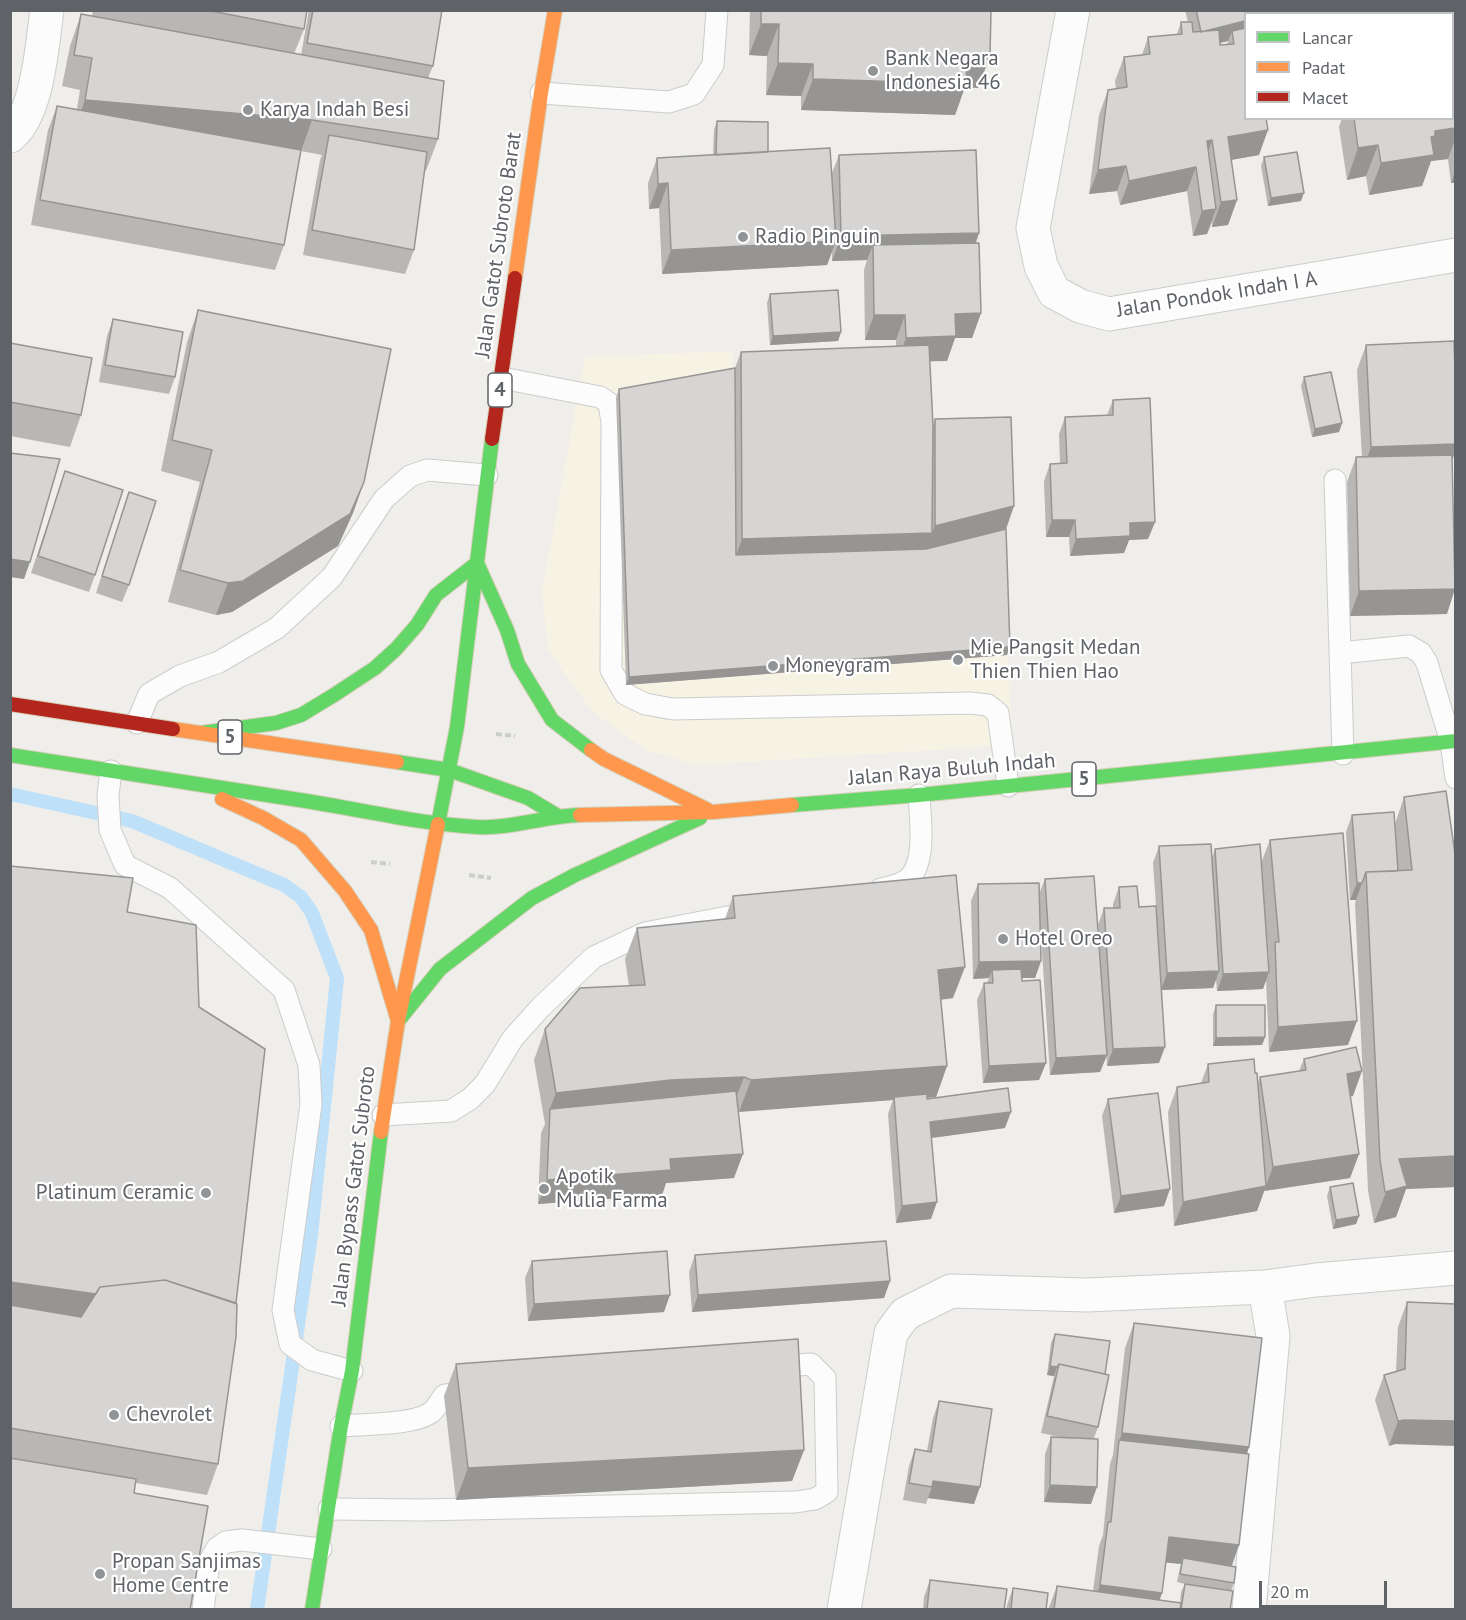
<!DOCTYPE html>
<style>
body{margin:0}
#map{position:relative;width:1466px;height:1620px;overflow:hidden;background:#efeeea;font-family:"PT Sans",sans-serif}
canvas{display:block}
.frame{position:absolute;inset:0;border:12px solid #5f6368;pointer-events:none}
.legend{position:absolute;left:1244px;top:12px;width:210px;height:108px;box-sizing:border-box;background:#fff;border:2px solid #bfc1c3;margin:0;padding:8px 10px;list-style:none;font-size:18px;color:#5f6368}
.legend li{display:flex;align-items:center;gap:12px;height:30px}
.legend b{width:30px;border:2px solid #bfc1c3}
.scale{position:absolute;left:1259px;top:1581px;width:128px;height:27px;box-sizing:border-box;border:3px solid #5f6368;border-top:0;padding-left:8px;font-size:18px;line-height:21px;white-space:nowrap;color:#5f6368;-webkit-text-stroke:4px #fff;paint-order:stroke}
</style>
<div id="map">
<canvas width="1466" height="1620"></canvas>
<div class="frame"></div>
<ul class="legend">
<li><b style="height:8px;background:#63d668"></b>Lancar</li>
<li><b style="height:8px;background:#ff974d"></b>Padat</li>
<li><b style="height:8px;background:#b3261e"></b>Macet</li>
</ul>
<div class="scale">20 m</div>
</div>
<script>
const c = document.querySelector('canvas').getContext('2d');
c.lineJoin = 'round';
function fill(path, color) { c.fillStyle = color; c.fill(path, 'evenodd'); }
function stroke(path, color, width, dash) { c.strokeStyle = color; c.lineWidth = width; c.lineCap = dash ? 'butt' : 'round'; c.setLineDash(dash || []); c.stroke(path); }
function drawText(font, color, halo, rows, align = 'center') {
  c.font = font + ' "PT Sans",sans-serif'; c.lineWidth = 4.5; c.setLineDash([]); c.textBaseline = 'middle'; c.strokeStyle = halo; c.fillStyle = color; for (const [text, x, y, turn = 0] of rows) {
    c.save(); c.translate(x, y); c.rotate((+turn || 0) * Math.PI / 180); c.textAlign = isNaN(turn) ? turn : align; if (halo) c.strokeText(text, 0, 0); c.fillText(text, 0, 0); c.restore();
  }
}
const commercial = new Path2D(`
 M733,351L732,376L924,451L1007,655L1013,745L698,765L647,751L592,711L548,650L542,592L585,357Z`);
const stream = new Path2D(`
 M10,794L132,821L284,885L301,897L312,913L337,978L311,1235L257,1610`);
const path = new Path2D(`
 M496,734L515,736
 M371,862L390,864
 M469,875L491,878`);
const lane = new Path2D(`
 M541,93L669,102L694,94L713,65L717,10
 M502,378L600,397L609,403L612,422L611,670L625,694L645,704L673,709L970,703L988,705L998,713L1008,786
 M1335,480L1343,754
 M1340,653L1409,646L1421,653L1427,663L1451,742L1456,778
 M137,723L149,694L180,676L219,662L277,628L332,577L384,499L410,476L427,470L487,475
 M111,771L108,795L110,830L125,865L170,888L284,990L309,1065L311,1104L283,1310L290,1344L312,1360L352,1371
 M881,889C890,887 901,885 908,879C927,863 920,817 919,795
 M383,1115L451,1111L470,1099L485,1084L513,1038L541,1007L594,957L645,933L753,912
 M341,1426C363,1424 413,1425 430,1413C437,1409 440,1400 445,1395L473,1392
 M329,1509L421,1510L796,1502L815,1499L827,1492L825,1378L811,1364L770,1367
 M203,1610L209,1562L217,1548L226,1542L242,1540L321,1549`);
const street = new Path2D(`
 M1073,10L1033,228L1041,266L1054,292L1080,306L1109,314L1456,255
 M10,136C38,114 42,45 47,10
 M1265,1287L1316,1280L1456,1268
 M844,1610L891,1333L905,1314L951,1291L1087,1295L1265,1287L1273,1336L1249,1610`);
const fast = new Path2D(`
 M201,733L276,723L301,715L334,695L375,668L396,649L417,625L436,595L477,563L507,630L518,664L552,720L591,750
 M10,755C109,770 208,785 306,801C363,810 419,824 477,827C511,829 545,816 580,815
 M397,762L449,770L528,798L558,816
 M792,805L919,795L1456,741
 M438,824L457,727L492,439
 M398,1021L440,969L532,898L575,875L700,818
 M312,1610L341,1426L352,1371L381,1132`);
const slow = new Path2D(`
 M515,278L541,93L555,10
 M173,729L397,762
 M591,750L604,759L708,810
 M222,799L263,818L301,840L345,891L371,930L398,1021
 M580,815L713,812L792,805
 M381,1132L398,1021L438,824`);
const jam = new Path2D(`
 M492,439L515,278
 M10,704L173,729`);
const wall = new Path2D(`
 M93,10H307L304,29L294,54L301,55L309,10H442L433,66L428,78L438,139L426,171L425,170L414,250L405,274L303,255L320,160L322,155L301,151L284,245L275,270L31,225L48,130L57,106L77,109L80,90L62,86L70,46L81,14L92,17Z
 M750,10H991L990,56L978,88L965,87L955,115L801,110V96L766,95L767,56L749,55Z
 M1185,10H1278L1245,14L1259,155L1231,160L1237,200L1228,225L1212,227V222L1207,234L1193,236L1187,191L1120,205L1117,191L1089,194L1099,115L1108,90L1116,89L1115,81L1124,57L1142,55L1148,37L1177,34L1181,22H1188ZM1228,41L1227,45H1220V43Z
 M1360,10H1455V183H1451L1448,159L1431,161L1422,186L1369,195L1366,176L1347,180L1339,127L1342,118H1452V14H1359Z
 M717,121L768,152L832,173L839,155L979,233L976,243L981,313L972,338H955L947,361H930L933,426L935,419L1006,529L1007,655L626,685L616,398L619,389L735,368L741,352L896,346V340H865L864,270L867,260L832,261V252L827,265L662,274L659,208L649,209L648,183L657,158L713,155L714,130Z
 M1264,157L1301,201L1268,206L1261,166Z
 M770,294L841,332L838,341L770,345L767,303Z
 M198,310L364,482L353,513L338,546L232,612L216,615L168,602L200,482L161,471L187,342Z
 M113,319L175,377L169,394L99,382L107,336Z
 M10,343L81,415L70,447L10,436Z
 M1366,345L1455,452L1452,461L1447,614L1350,616L1347,482L1356,457H1362L1357,370Z
 M1304,377L1342,423L1339,432L1312,437L1301,386Z
 M1113,400L1155,522L1148,539L1129,540L1124,553L1070,556L1069,537H1046L1044,481L1050,464H1060L1059,434L1065,417L1107,415Z
 M65,471L95,575L89,592L31,573Z
 M129,492V585L122,602L96,593Z
 M1404,797L1455,854V1187L1406,1189L1396,1217L1374,1223L1368,1191L1355,903L1356,900H1350L1346,832L1352,815L1395,824Z
 M1270,840L1348,1045L1269,1052L1266,979L1263,989L1217,991L1216,980L1213,988L1162,990L1159,1063L1107,1066L1098,925L1104,908H1113V904L1119,887L1139,907L1156,906L1153,863L1159,846L1212,858L1215,849L1261,863ZM1264,901L1269,959L1268,961Z
 M10,866L127,912L199,1007L236,1303L218,1464L207,1495L136,1483L134,1493L10,1610Z
 M1045,879L1107,1055L1100,1072L1050,1075L1040,920L1041,961L1035,978H1022L1046,1063L1039,1080L983,1083L977,1000L984,983H987L989,978L973,979L971,901L978,884L1039,894Z
 M733,896L953,998L941,1000L947,1066L936,1097L927,1098V1099L1005,1128L931,1138V1219L896,1223L888,1114L893,1100L738,1111L734,1178L666,1183L662,1195L538,1204L541,1133L545,1124L534,1060L545,1029L629,986L625,959L637,928L725,919Z
 M1216,1005L1265,1037L1262,1045L1213,1046V1014Z
 M1304,1059L1353,1096H1350L1359,1154L1350,1178L1264,1191L1257,1211L1174,1226L1168,1112L1177,1087L1201,1083L1208,1064L1255,1073L1258,1083L1260,1077L1299,1071Z
 M1108,1099L1164,1206L1114,1213L1102,1116Z
 M1330,1187L1359,1216L1356,1224L1333,1229L1327,1196Z
 M695,1255L890,1281L884,1298L692,1312L689,1272Z
 M532,1261L664,1312L528,1321L525,1278Z
 M1407,1302L1455,1304L1395,1444L1389,1446L1375,1400L1384,1375L1396,1372L1398,1327Z
 M1134,1323L1249,1447L1247,1454L1239,1545L1232,1566L1234,1583L1231,1591L1230,1610H1048L1057,1586L1093,1591L1099,1546L1103,1535L1110,1464L1113,1455L1125,1348ZM1166,1562L1181,1564L1177,1582L1185,1584L1181,1592L1180,1603L1160,1600Z
 M1055,1334L1098,1427L1094,1438L1091,1504L1044,1502L1045,1454L1051,1437H1059L1041,1433L1054,1376L1047,1375L1051,1343Z
 M456,1364L804,1450L792,1481L456,1500L444,1396Z
 M939,1401L974,1504L928,1498L926,1504L903,1500L909,1466L915,1449L927,1451L933,1418Z
 M930,1580L1004,1610H923L924,1597Z
 M1013,1588L1046,1610H1006L1007,1605Z`);
const shadedWall = new Path2D(`
 M1245,21V36L1232,31L1228,41L1195,49L1201,32Z
 M761,24H779L767,56L749,55Z
 M967,55L990,56L978,88L965,87L955,115L801,110L813,79Z
 M778,63L813,64L801,96L766,95Z
 M85,100L312,120L301,151L74,131Z
 M1455,128V139L1448,159L1431,161L1422,186L1369,195L1381,163L1431,137L1435,131Z
 M1268,130L1259,155L1219,162L1228,137Z
 M1212,140L1204,165L1207,141Z
 M1378,145L1366,176L1347,180L1358,148Z
 M1126,166L1117,191L1089,194L1098,170Z
 M1196,167L1187,191L1120,205L1129,181Z
 M1455,171V183H1451Z
 M668,183L659,208L649,209L658,184Z
 M1304,193L1301,201L1268,206L1271,198Z
 M1237,200L1228,225L1212,227L1221,202Z
 M1216,209L1207,234L1193,236L1202,211Z
 M979,233L970,257L873,245L867,260L832,261L841,236Z
 M836,241L827,265L662,274L671,250Z
 M981,313L972,338H955L947,361L897,362L906,338L955,314Z
 M874,315H905L896,340H865Z
 M841,332L838,341L770,345L773,336Z
 M1342,423L1339,432L1312,437L1315,429Z
 M1455,444V452L1450,468L1362,472L1371,447Z
 M364,482L353,513L338,546L232,612L216,615L228,583Z
 M1014,506L1003,538L923,558L733,564L742,539L932,533L935,526Z
 M1052,520H1075L1069,537H1046Z
 M1155,522L1148,539L1129,540L1124,553L1070,556L1076,539L1130,523Z
 M10,559L30,562L24,579L10,577Z
 M1455,589L1447,614L1350,616L1359,591Z
 M1010,647L1007,655L626,685L629,677Z
 M1357,883H1362L1356,900H1350Z
 M1041,961L1035,978H993L992,970L989,978L973,979L979,962Z
 M965,967L953,998L927,1001L938,970Z
 M1219,971L1213,988L1161,990L1167,973Z
 M1269,972L1263,989L1217,991L1223,974Z
 M1357,1021L1348,1045L1269,1052L1278,1027Z
 M1265,1037L1262,1045L1213,1046L1216,1038Z
 M1165,1047L1159,1063L1107,1066L1113,1049Z
 M1107,1055L1100,1072L1050,1075L1056,1058Z
 M1046,1063L1039,1080L983,1083L989,1066Z
 M947,1066L936,1097L894,1100V1097L893,1100L739,1112L751,1080Z
 M1362,1071L1353,1096L1338,1099L1347,1074Z
 M744,1077L732,1109H550L544,1124L556,1093L671,1080Z
 M1011,1112L1005,1128L924,1139L930,1122Z
 M743,1154L734,1178L666,1183L662,1195L538,1204L547,1180L670,1159Z
 M1359,1154L1350,1178L1264,1191L1273,1167Z
 M1455,1156V1187L1406,1189L1396,1217L1374,1223L1399,1159Z
 M1266,1186L1257,1211L1174,1226L1183,1202Z
 M1170,1189L1164,1206L1114,1213L1121,1196Z
 M937,1202L931,1219L896,1223L902,1206Z
 M1359,1216L1356,1224L1333,1229L1336,1220Z
 M890,1281L884,1298L692,1312L698,1295Z
 M10,1282L97,1294L88,1319L10,1308Z
 M670,1295L664,1312L528,1321L534,1304Z
 M1050,1366L1057,1367L1054,1376L1047,1375Z
 M1404,1420L1455,1421V1446L1395,1444L1389,1446L1398,1421Z
 M1122,1433L1249,1447L1241,1472L1119,1442Z
 M804,1450L792,1481L456,1500L468,1468Z
 M933,1481L980,1487L974,1504L928,1498L932,1487Z
 M1050,1485L1097,1487L1091,1504L1044,1502Z
 M1169,1537L1239,1545L1230,1569L1183,1558L1181,1564L1160,1562Z
 M1100,1585L1162,1593L1156,1610H1091Z`);
const building = new Path2D(`
 M206,10H307L304,29Z
 M313,10H442L433,66L307,43Z
 M761,10H991L990,56L967,55L966,84L813,79V64L778,63L779,24H761Z
 M1196,10H1278V13L1245,14V21L1201,32Z
 M1368,10H1455V128L1435,131V136L1431,137L1434,155L1381,163L1378,145L1358,148L1354,118H1452V14H1369Z
 M81,14L444,81L438,139L312,120L85,100L92,58L74,55Z
 M1181,22H1192L1193,32L1219,30L1220,45L1234,44L1232,31L1245,28V118H1266L1268,130L1228,137L1237,200L1221,202L1212,140L1207,141L1216,209L1202,211L1196,167L1129,181L1126,166L1098,170L1108,90L1127,87L1124,57L1150,54L1148,37L1182,34Z
 M57,106L301,150L284,245L40,200Z
 M717,121L768,122V152L716,155Z
 M329,135L427,152L414,250L312,230Z
 M830,148L836,241L671,250L668,183L658,184L657,158Z
 M976,150L979,233L841,236L839,155Z
 M1297,152L1304,193L1271,198L1264,157Z
 M979,243L981,313L955,314L956,336L906,338L905,315H874L873,245Z
 M838,290L841,332L773,336L770,294Z
 M198,310L391,349L364,482L350,514L243,581L228,583L180,570L212,450L172,440Z
 M113,319L183,332L175,377L105,365Z
 M1454,341L1455,369V444L1371,447L1366,345Z
 M10,343L92,358L81,415L10,402Z
 M929,345L933,426L932,533L742,539L741,352Z
 M735,368L736,555L926,549L1006,529L1010,647L629,677L619,389Z
 M1331,372L1342,423L1315,429L1304,377Z
 M1150,398L1155,522L1130,523V536L1076,539L1075,520H1052L1050,464L1067,463L1065,417L1113,415V400Z
 M1011,417L1014,506L935,526V419Z
 M10,453L60,459L30,562L10,559Z
 M1452,455L1455,589L1359,591L1356,457Z
 M65,471L123,490L95,575L38,556Z
 M129,492L156,501L129,585L102,576Z
 M1446,791L1455,854V1156L1399,1159L1407,1186L1385,1192L1380,1160L1366,872L1412,870L1404,797Z
 M1394,812L1398,871L1366,872L1362,883H1357L1352,815Z
 M1343,833L1357,1021L1278,1027L1275,942H1279L1270,840Z
 M1211,844L1219,971L1167,973L1159,846Z
 M1260,844L1269,972L1223,974L1215,849Z
 M10,866L133,878L127,912L196,925L199,1007L265,1049L236,1303L165,1280L100,1287L96,1294L10,1282Z
 M956,875L965,967L938,970L947,1066L751,1080L744,1077L671,1080L556,1093L545,1029L580,988L645,985L637,928L735,918L733,896Z
 M1094,876L1107,1055L1056,1058L1045,879Z
 M1039,883L1041,961L979,962L978,884Z
 M1137,886L1139,907L1156,906L1165,1047L1113,1049L1104,908H1120L1119,887Z
 M1021,969L1022,981L1040,980L1046,1063L989,1066L984,983H993L992,970Z
 M1216,1005H1265V1037L1216,1038Z
 M1356,1047L1362,1071L1347,1074L1359,1154L1273,1167L1260,1077L1306,1070L1304,1059Z
 M1254,1059L1255,1073H1257L1266,1186L1183,1202L1177,1087L1209,1082L1208,1064Z
 M1008,1088L1011,1112L930,1122L937,1202L902,1206L894,1097L927,1094V1099Z
 M736,1091L743,1154L670,1159L671,1170L547,1180L550,1109Z
 M1158,1093L1170,1189L1121,1196L1108,1099Z
 M1353,1183L1359,1216L1336,1220L1330,1187Z
 M886,1241L890,1281L698,1295L695,1255Z
 M667,1251L670,1295L534,1304L532,1261Z
 M165,1280L237,1304L236,1337L218,1464L10,1428V1305L81,1317L100,1287Z
 M1407,1302L1455,1304V1421L1404,1420L1398,1421L1384,1375L1405,1369Z
 M1134,1323L1262,1338L1249,1447L1122,1433Z
 M1055,1334L1110,1341L1105,1374L1059,1364L1057,1367L1050,1366Z
 M798,1339L804,1450L468,1468L456,1364Z
 M1059,1364L1109,1375L1098,1427L1047,1416Z
 M939,1401L992,1409L980,1487L933,1481L932,1487L909,1483L915,1449L931,1452Z
 M1051,1437L1098,1439L1097,1487L1050,1485Z
 M1119,1440L1249,1454L1239,1545L1169,1537L1162,1593L1100,1585L1108,1522H1111Z
 M10,1458L136,1479L134,1493L208,1506L190,1610H10Z
 M1183,1558L1236,1567L1234,1583L1180,1574Z
 M930,1580L1007,1589L1004,1610H927Z
 M1185,1584L1233,1591L1230,1610H1181Z
 M1057,1586L1181,1603L1180,1610H1054Z
 M1013,1588L1048,1593L1046,1610H1011Z`);
const markers = [
 [873,71,6,"#919496"],
 [248,110,6,"#919496"],
 [743,237,6,"#919496"],
 [958,660,6,"#919496"],
 [773,666,6,"#919496"],
 [1003,939,6,"#919496"],
 [544,1189,6,"#919496"],
 [206,1193,6,"#919496"],
 [114,1415,6,"#919496"],
 [100,1574,6,"#919496"]
];
const shields = [
 [500,390,24],
 [230,737,24],
 [1084,779,24]
];
const shieldNames = [
 ["4",500,390],
 ["5",230,737],
 ["5",1084,779]
];
const poiNames = [
 ["Bank Negara",885,59],
 ["Indonesia 46",885,83],
 ["Karya Indah Besi",260,110],
 ["Radio Pinguin",755,237],
 ["Mie Pangsit Medan",970,648],
 ["Thien Thien Hao",970,672],
 ["Moneygram",785,666],
 ["Hotel Oreo",1015,939],
 ["Apotik",556,1177],
 ["Mulia Farma",556,1201],
 ["Platinum Ceramic",194,1193,"right"],
 ["Chevrolet",126,1415],
 ["Propan Sanjimas",112,1562],
 ["Home Centre",112,1586]
];
const streetNames = [
 ["Jalan Gatot Subroto Barat",499,245,-82],
 ["Jalan Pondok Indah I A",1217,295,-9],
 ["Jalan Raya Buluh Indah",952,770,-5],
 ["Jalan Bypass Gatot Subroto",354,1186,-83]
];
fill(commercial, '#f7f3e4');
stroke(stream, '#bfe0f9', 14);
stroke(lane, '#cbcccc', 23);
stroke(street, '#cbcccc', 35);
stroke(fast, '#d7ceb8', 16);
stroke(slow, '#d7ceb8', 16);
stroke(jam, '#d7ceb8', 16);
stroke(path, '#cacfcc', 4, [6, 3]);
stroke(lane, '#fdfcfc', 21);
stroke(street, '#fdfcfc', 33);
stroke(fast, '#63d668', 14);
stroke(slow, '#ff974d', 14);
stroke(jam, '#b3261e', 14);
fill(wall, '#b8b7b5');
fill(shadedWall, '#969594');
fill(building, '#d6d5d3');
stroke(building, '#969594', 1.5);
for (const [x, y, r, color] of markers) { const dot = new Path2D(); dot.arc(x, y, r, 0, 2 * Math.PI); c.fillStyle = color; c.fill(dot); stroke(dot, '#fff', 2); }
for (const [x, y, w] of shields) { const box = new Path2D(); box.roundRect(x - w / 2, y - 17, w, 34, 4.5); c.fillStyle = '#fff'; c.fill(box); stroke(box, '#5f6368', 1.5); }
drawText('bold 20px', '#5f6368', null, shieldNames);
drawText('21px', '#5f6368', '#fff', poiNames, 'left');
drawText('21px', '#5f6368', '#fff', streetNames);
</script>
